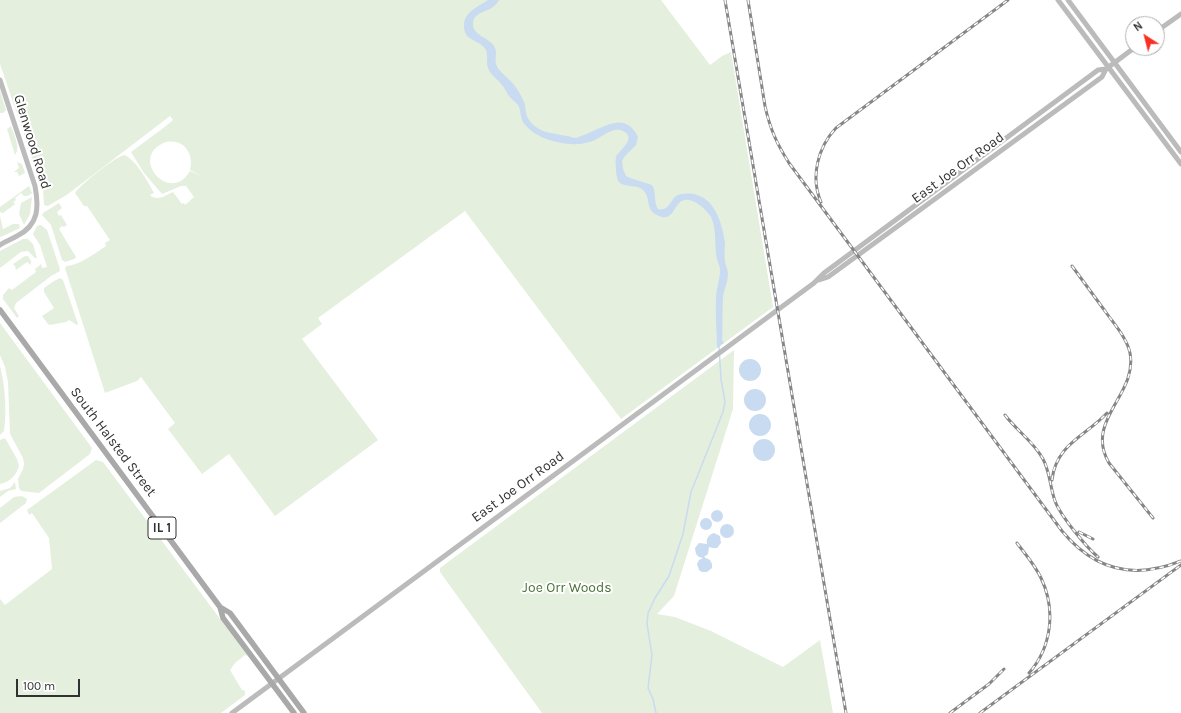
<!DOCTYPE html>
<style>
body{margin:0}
#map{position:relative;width:1181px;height:713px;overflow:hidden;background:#fff;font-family:Karla,sans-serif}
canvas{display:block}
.north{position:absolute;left:1125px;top:16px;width:40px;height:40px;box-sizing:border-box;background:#fff;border:1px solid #adadad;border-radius:50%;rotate:324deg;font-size:11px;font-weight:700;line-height:16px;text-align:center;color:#313131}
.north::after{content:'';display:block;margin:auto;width:14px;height:18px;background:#f73124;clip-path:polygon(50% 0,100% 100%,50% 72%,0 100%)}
.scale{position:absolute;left:16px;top:679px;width:64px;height:18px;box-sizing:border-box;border:2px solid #313131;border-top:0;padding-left:5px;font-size:12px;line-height:14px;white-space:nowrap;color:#313131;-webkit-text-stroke:3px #fff;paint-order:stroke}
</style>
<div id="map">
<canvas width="1181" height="713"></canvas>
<div class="north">N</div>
<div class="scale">100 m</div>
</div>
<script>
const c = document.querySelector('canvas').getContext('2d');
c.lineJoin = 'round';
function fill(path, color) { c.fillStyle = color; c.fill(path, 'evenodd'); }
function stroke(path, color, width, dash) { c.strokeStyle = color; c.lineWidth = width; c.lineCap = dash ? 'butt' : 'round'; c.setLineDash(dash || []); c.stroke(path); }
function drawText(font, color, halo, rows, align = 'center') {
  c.font = font + ' Karla,sans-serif'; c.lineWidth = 4; c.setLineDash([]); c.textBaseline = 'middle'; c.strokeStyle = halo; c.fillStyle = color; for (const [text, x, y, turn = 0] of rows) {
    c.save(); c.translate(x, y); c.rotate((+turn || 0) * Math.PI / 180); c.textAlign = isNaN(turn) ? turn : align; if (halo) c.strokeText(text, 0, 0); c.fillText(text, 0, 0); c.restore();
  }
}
const green = new Path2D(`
 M0,0H661L710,65L722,56L731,52L773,307L621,419L465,211L318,318L322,324L302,339L378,440L275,516L229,454L202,474L168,429L175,423L141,377L137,381L105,393L65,268L67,266C81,264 94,254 106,246L105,243L110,240L87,206H84L75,193C81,184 116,156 125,155C138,163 146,179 153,191L154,193L150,195C157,202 166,195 173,192L182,204L184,203L185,205L194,197L186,186H181L162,194L144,173L131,152L166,126L173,120L170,116L68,194L48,206L44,205L43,190L0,64ZM166,142C184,139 194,153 190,170L204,177L190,171C170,206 127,156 166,142Z
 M0,90L6,110L3,113H0Z
 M11,126C14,135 21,148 15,155L7,129Z
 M17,162L22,164L25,173L19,176L17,172H14L19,168Z
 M29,186L32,193L28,196H24L21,193L15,198L16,200L13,202L15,204L3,213L0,212V207Z
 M32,197L30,214L24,225L19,214L21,203Z
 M59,203L62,208L57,212L59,216L61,215L67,225L64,227L62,226L59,229L76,257L74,259L65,262L62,260L51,225L42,215L43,213Z
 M0,216L3,229L13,224H19L20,228L3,236L0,237Z
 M41,225L47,230L59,266L60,271L51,276L16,303L14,308L19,316L17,318L3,299V295L9,288L12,290L36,272L35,269L41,264L42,268L47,267L40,245L33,234L37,226Z
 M23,239H28L33,244L37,258H35L28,251L21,252L0,268V251Z
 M25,256H28L31,261V265L27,262L16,270L15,266L13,264Z
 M60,278L63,280L78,324L77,325L69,320L66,322L50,325L48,324L42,316L54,308L44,292V288L54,281Z
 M0,323L92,448L90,454L39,493L21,491L19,488L18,479L23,469L24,464L23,458L10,434L8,382L5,367L0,355Z
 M734,350L733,409L674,596L657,614L675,617L711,631L783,667L820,640L833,713H542L440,572V568Z
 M0,366C5,386 7,410 4,431L0,435Z
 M5,438L17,459L19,466C16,476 10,482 0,484V440Z
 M96,460L103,462L247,655L246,656L245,655L235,663L230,670L242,690L245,691V695L221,713H0V599L5,605L52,569L49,538L32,513L29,515L27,510Z
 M15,482L16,489L8,491L0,497V491L10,488Z
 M22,496L27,499L26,503L0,523V508L14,497Z`);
const water = new Path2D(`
 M488,0H499C498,2 496,5 493,7C487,12 474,12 473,23C472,38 495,37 496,52C496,56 495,60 496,64C498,72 512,80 517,89C520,93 522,98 524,102C526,108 525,114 529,120C538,133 552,133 567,136C569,136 573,138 575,138C577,138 579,137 581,136C602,129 625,109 638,137L636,145L625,156L622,161L623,169L626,176L630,178L652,185C657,193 653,201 658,209C668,212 670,201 676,196C682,193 691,193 697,195C716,200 723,227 725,243C725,249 724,256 725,262C726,266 728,270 728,274C728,282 724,289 723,297C722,312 723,326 722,340L724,343L717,348C717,332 715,316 716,300C716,290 719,282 720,273C721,268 718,263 717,259C714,246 717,229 711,217C705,208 689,193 679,203C673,210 671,221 659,216C644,210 652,199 643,190C637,184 627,188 620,183C617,181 617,176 616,172C616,167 615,162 616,157C618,151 636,140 625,132C615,125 603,136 595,140C575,150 535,141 523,122C520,117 521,109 518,105C516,102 512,100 509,96C506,92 505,88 501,84C497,79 490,74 488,68C486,62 488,55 486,50C483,44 476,42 471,39C467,37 464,32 464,27C463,12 478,7 488,0Z
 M739 370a11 11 0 1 1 22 0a11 11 0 1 1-22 0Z
 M744 400a11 11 0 1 1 22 0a11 11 0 1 1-22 0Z
 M749 425a11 11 0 1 1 22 0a11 11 0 1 1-22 0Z
 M753 450a11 11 0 1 1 22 0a11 11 0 1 1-22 0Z
 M711 516a6 6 0 1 1 12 0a6 6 0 1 1-12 0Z
 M700 524a6 6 0 1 1 12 0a6 6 0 1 1-12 0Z
 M720 531a7 7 0 1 1 14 0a7 7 0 1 1-14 0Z
 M714,533L720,536L721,543L717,548H713L709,547L708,554L704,557L710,560L712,564V568L707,572H702L699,570L697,564L699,560L703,558L699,557L696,554L695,548L699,543L707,544C706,539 708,535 714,533Z`);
const stream = new Path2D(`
 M656,713L653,699L648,688L652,655L647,624L648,613L655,598L669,576L683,534L691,492L723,412L725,402L721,379L719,346`);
const secondary = new Path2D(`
 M1058,0L1181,164
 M1068,0L1181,152
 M1157,31L1181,14
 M0,80L35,186C39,207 39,225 17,236C12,239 6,241 0,245
 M819,280L828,277L1102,77L1106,69L1134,48
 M232,713L814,283L824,273L1098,70L1106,69`);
const primary = new Path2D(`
 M0,310L220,607L230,613L304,713
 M220,607L223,618L294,713`);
const rail = new Path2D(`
 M725,0L846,713
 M748,0L765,106C770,129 777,144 789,163L1062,531C1094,570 1134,580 1181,561
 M821,202C810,177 818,147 836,128L1008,0
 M1072,266C1083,281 1094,296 1105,311C1114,324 1127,338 1130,353C1138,395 1084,420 1109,463L1153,518
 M1005,415C1017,431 1034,442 1043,459C1050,472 1050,487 1055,501C1060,515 1086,547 1098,557
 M1052,480C1056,444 1086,436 1107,413
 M1079,532L1093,539
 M1017,543C1025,554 1035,565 1041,578C1056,609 1052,647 1029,673
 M950,713L989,684L1004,669
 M980,713L1181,565`);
const shields = [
 [162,528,28]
];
const shieldNames = [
 ["IL 1",162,528]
];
const streetNames = [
 ["Glenwood Road",32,142,73],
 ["East Joe Orr Road",958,168,-36],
 ["South Halsted Street",113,442,53],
 ["East Joe Orr Road",518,487,-36]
];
const parkNames = [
 ["Joe Orr Woods",567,588]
];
fill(green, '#e5efde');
fill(water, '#c9dbf0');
stroke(stream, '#c9dbf0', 1.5);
stroke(secondary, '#bbb', 5);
stroke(primary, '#a9a9a9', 5.5);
stroke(rail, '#868686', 3);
stroke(rail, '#fff', 1.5, [4.5]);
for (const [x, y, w] of shields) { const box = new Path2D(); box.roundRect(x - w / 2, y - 11, w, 22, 3); c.fillStyle = '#fff'; c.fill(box); stroke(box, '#313131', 1); }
drawText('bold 13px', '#313131', null, shieldNames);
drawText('14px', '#313131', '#fff', streetNames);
drawText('14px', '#4c7239', '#fff', parkNames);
</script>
